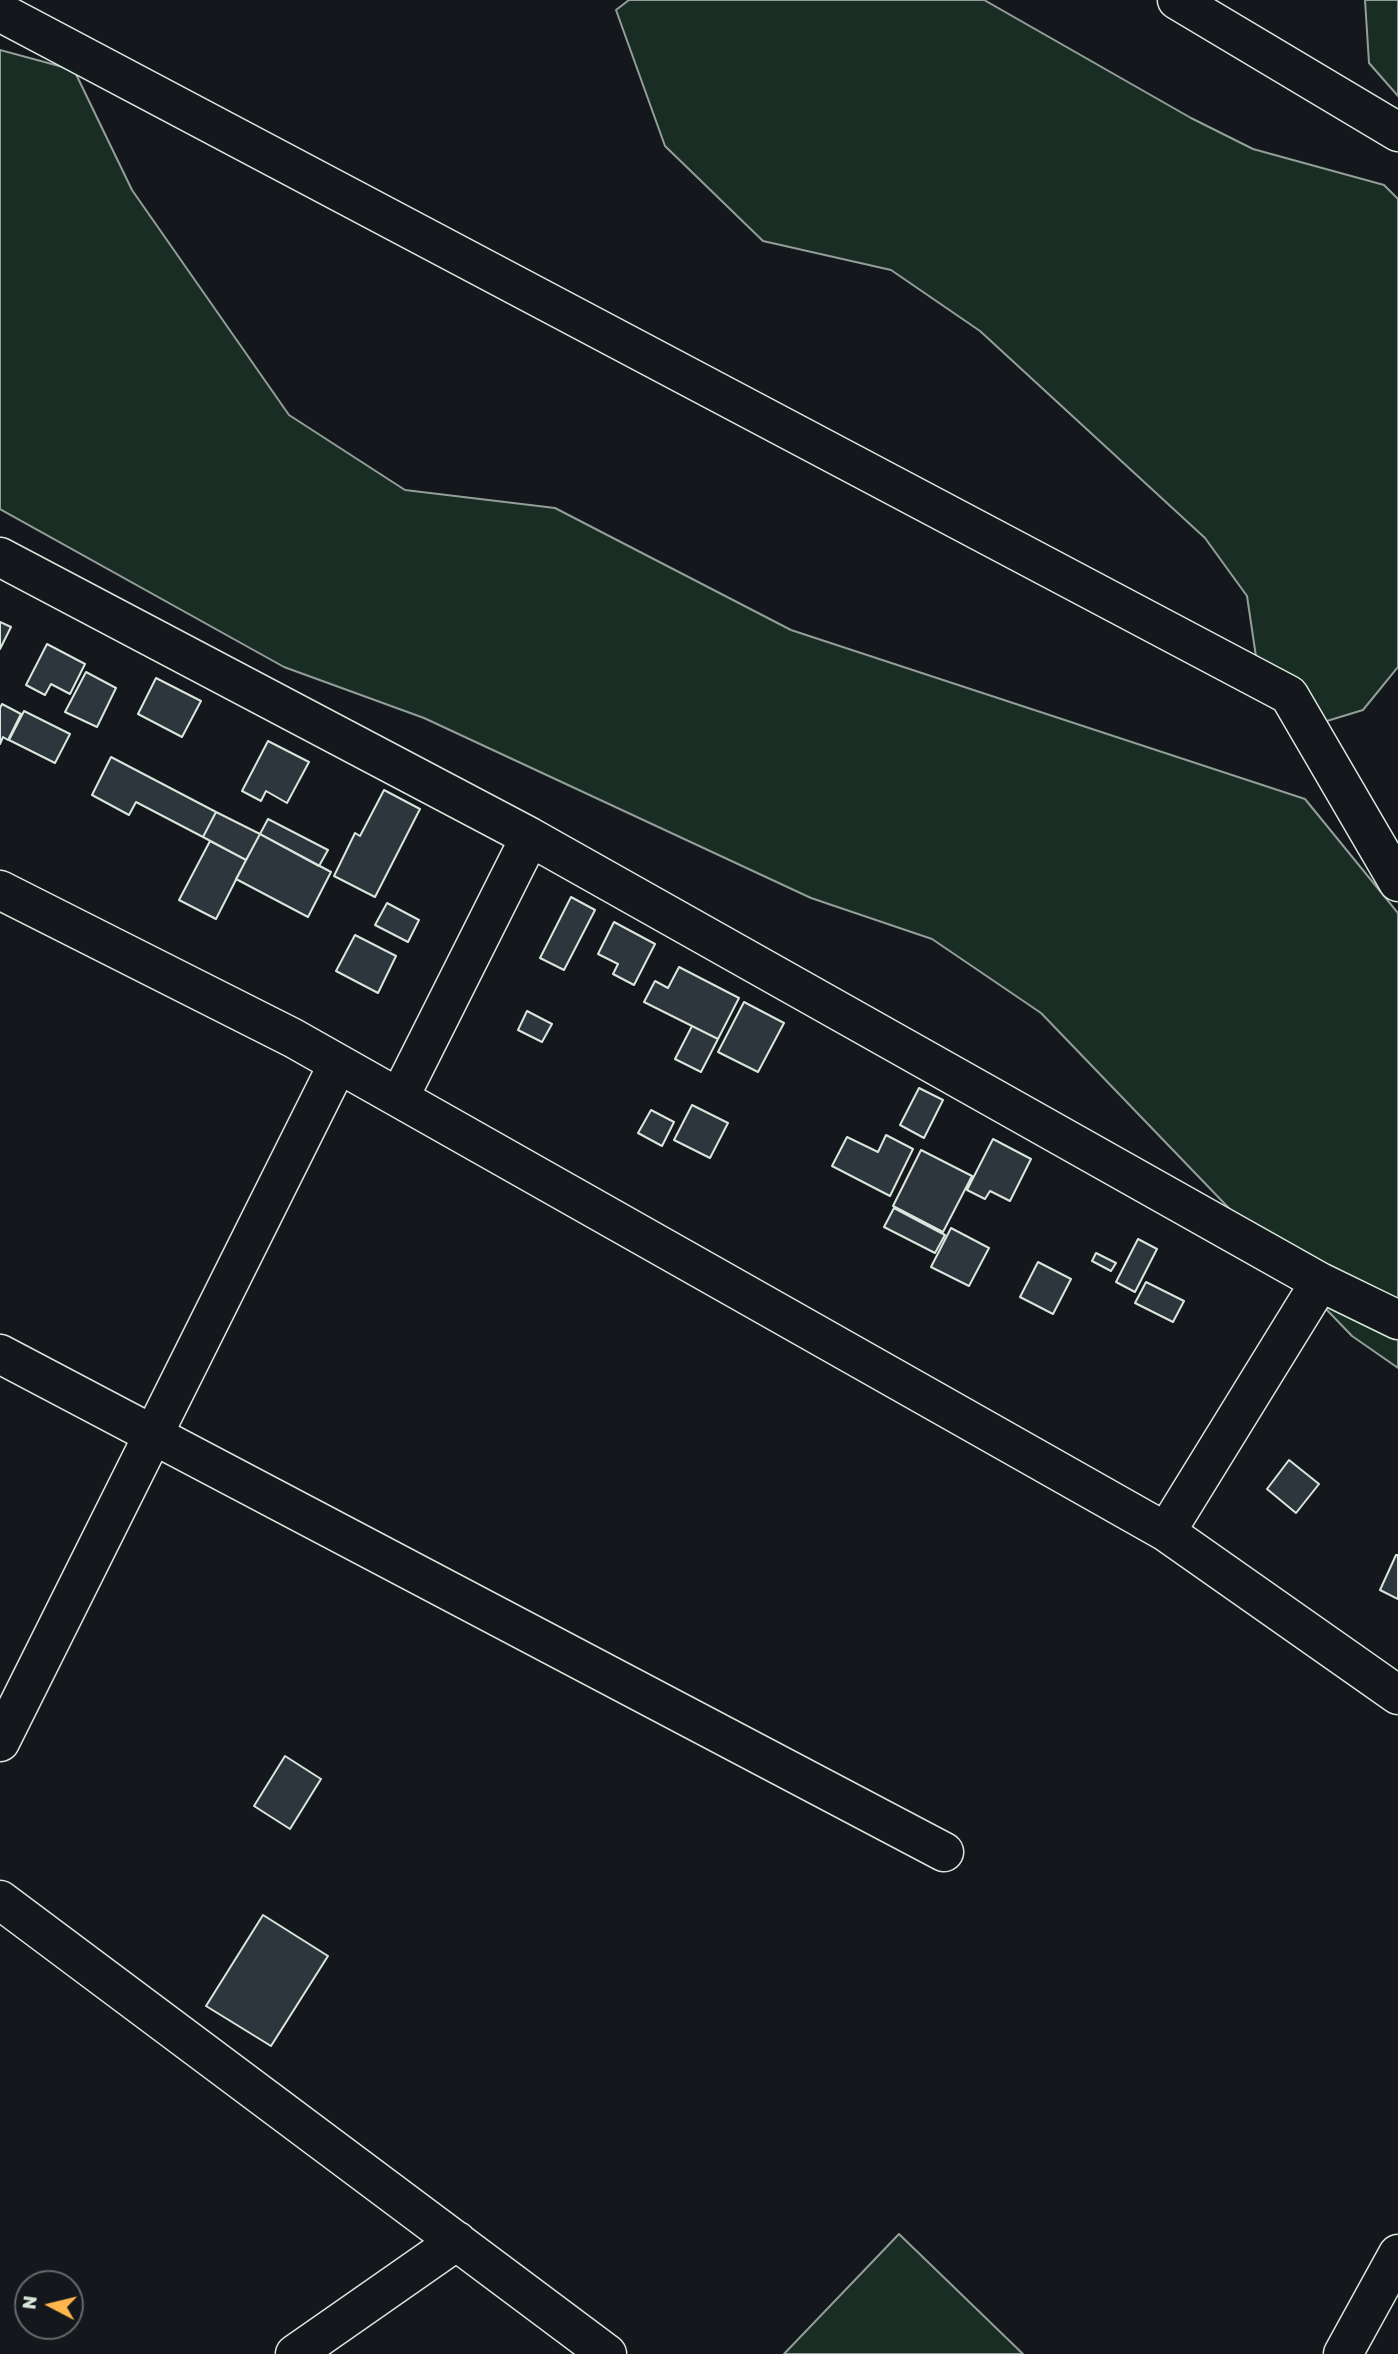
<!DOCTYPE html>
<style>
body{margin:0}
#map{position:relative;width:1398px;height:2354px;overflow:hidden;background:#14181c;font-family:Rubik,sans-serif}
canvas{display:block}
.north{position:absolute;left:14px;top:2270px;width:70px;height:70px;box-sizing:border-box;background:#14181c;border:2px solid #626a69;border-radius:50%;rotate:277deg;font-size:19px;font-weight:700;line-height:28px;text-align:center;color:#d8e6dc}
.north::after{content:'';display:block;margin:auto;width:24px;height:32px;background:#ffb74d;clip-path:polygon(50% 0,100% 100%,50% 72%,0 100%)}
</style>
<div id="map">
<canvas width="1398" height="2354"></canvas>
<div class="north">N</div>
</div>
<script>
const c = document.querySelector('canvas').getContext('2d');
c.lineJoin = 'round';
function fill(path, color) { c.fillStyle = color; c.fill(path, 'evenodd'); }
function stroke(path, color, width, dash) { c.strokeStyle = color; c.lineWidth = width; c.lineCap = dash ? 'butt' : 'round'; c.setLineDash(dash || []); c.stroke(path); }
const green = new Path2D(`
 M629,0H984L1191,118L1253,149L1384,185L1398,199V667L1363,710L1294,731L1258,670L1247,596L1205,538L980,331L891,270L763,241L665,146L616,10Z
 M1365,0H1398V96L1369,63Z
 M0,50L74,70L132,190L289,415L405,490L555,508L791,630L1305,799L1398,913V1368L1352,1336L1041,1013L932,939L811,898L424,718L284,667L0,509Z
 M899,2234L1023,2354H784Z`);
const building = new Path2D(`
 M0,622L11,627L0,649Z
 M47,644L85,664L70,694L51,684L45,695L26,685Z
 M86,672L116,688L97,727L65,712Z
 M156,678L201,701L182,737L138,714Z
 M2,704L21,714L8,740L3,737L0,744V708Z
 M24,711L70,734L55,763L9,740Z
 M268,741L309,762L287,803L266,791L261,801L242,791Z
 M111,757L216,812L203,837L136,802L129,815L92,795Z
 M384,790L420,809L375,897L334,876L355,833L360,836Z
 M216,812L260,834L246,860L203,837Z
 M268,819L328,850L319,866L260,834Z
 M260,834L331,872L308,917L236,879Z
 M210,841L246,860L216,919L179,900Z
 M571,897L595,910L564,970L540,958Z
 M387,903L419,920L408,942L375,925Z
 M614,922L655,944L634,985L613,974L618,964L598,954Z
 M355,935L396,956L378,993L336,971Z
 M679,967L739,998L718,1039L644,1002L655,981L668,988Z
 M744,1002L784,1023L758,1072L718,1052Z
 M527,1011L552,1024L542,1042L518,1030Z
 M692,1026L718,1039L701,1072L675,1059Z
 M919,1088L943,1100L924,1138L900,1125Z
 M692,1105L728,1123L710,1158L674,1140Z
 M651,1110L674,1122L662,1146L638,1133Z
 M886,1135L913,1149L890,1196L832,1166L847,1137L878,1152Z
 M993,1139L1031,1159L1010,1201L990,1191L985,1199L967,1190Z
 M921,1150L972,1176L943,1232L893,1206Z
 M894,1208L945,1235L935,1253L884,1227Z
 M951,1228L989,1248L969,1286L931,1267Z
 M1138,1239L1157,1249L1135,1292L1116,1282Z
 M1096,1253L1116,1263L1111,1271L1092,1261Z
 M1038,1262L1071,1279L1053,1314L1020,1297Z
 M1146,1282L1184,1301L1173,1322L1135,1303Z
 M1289,1460L1319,1484L1296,1513L1267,1489Z
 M1396,1555H1398V1599L1380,1590Z
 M285,1756L321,1779L290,1829L254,1806Z
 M263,1915L328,1956L271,2046L206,2006Z`);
const minor = new Path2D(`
 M1177,0L1398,132
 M0,12L1289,695L1398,882
 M0,557L530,837L1320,1282L1398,1320
 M0,890L293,1038L1166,1532L1398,1695
 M399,1098L530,837
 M0,1354L944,1852
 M1166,1532L1320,1282
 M0,1742L338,1064
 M0,1900L607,2354
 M295,2354L457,2241
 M1343,2354L1398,2254`);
fill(green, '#1a2d24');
stroke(green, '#939e99', 2);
fill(building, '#2c363c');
stroke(building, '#d8e6dc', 2);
stroke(minor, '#d8e6dc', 41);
stroke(minor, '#14181c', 38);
</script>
